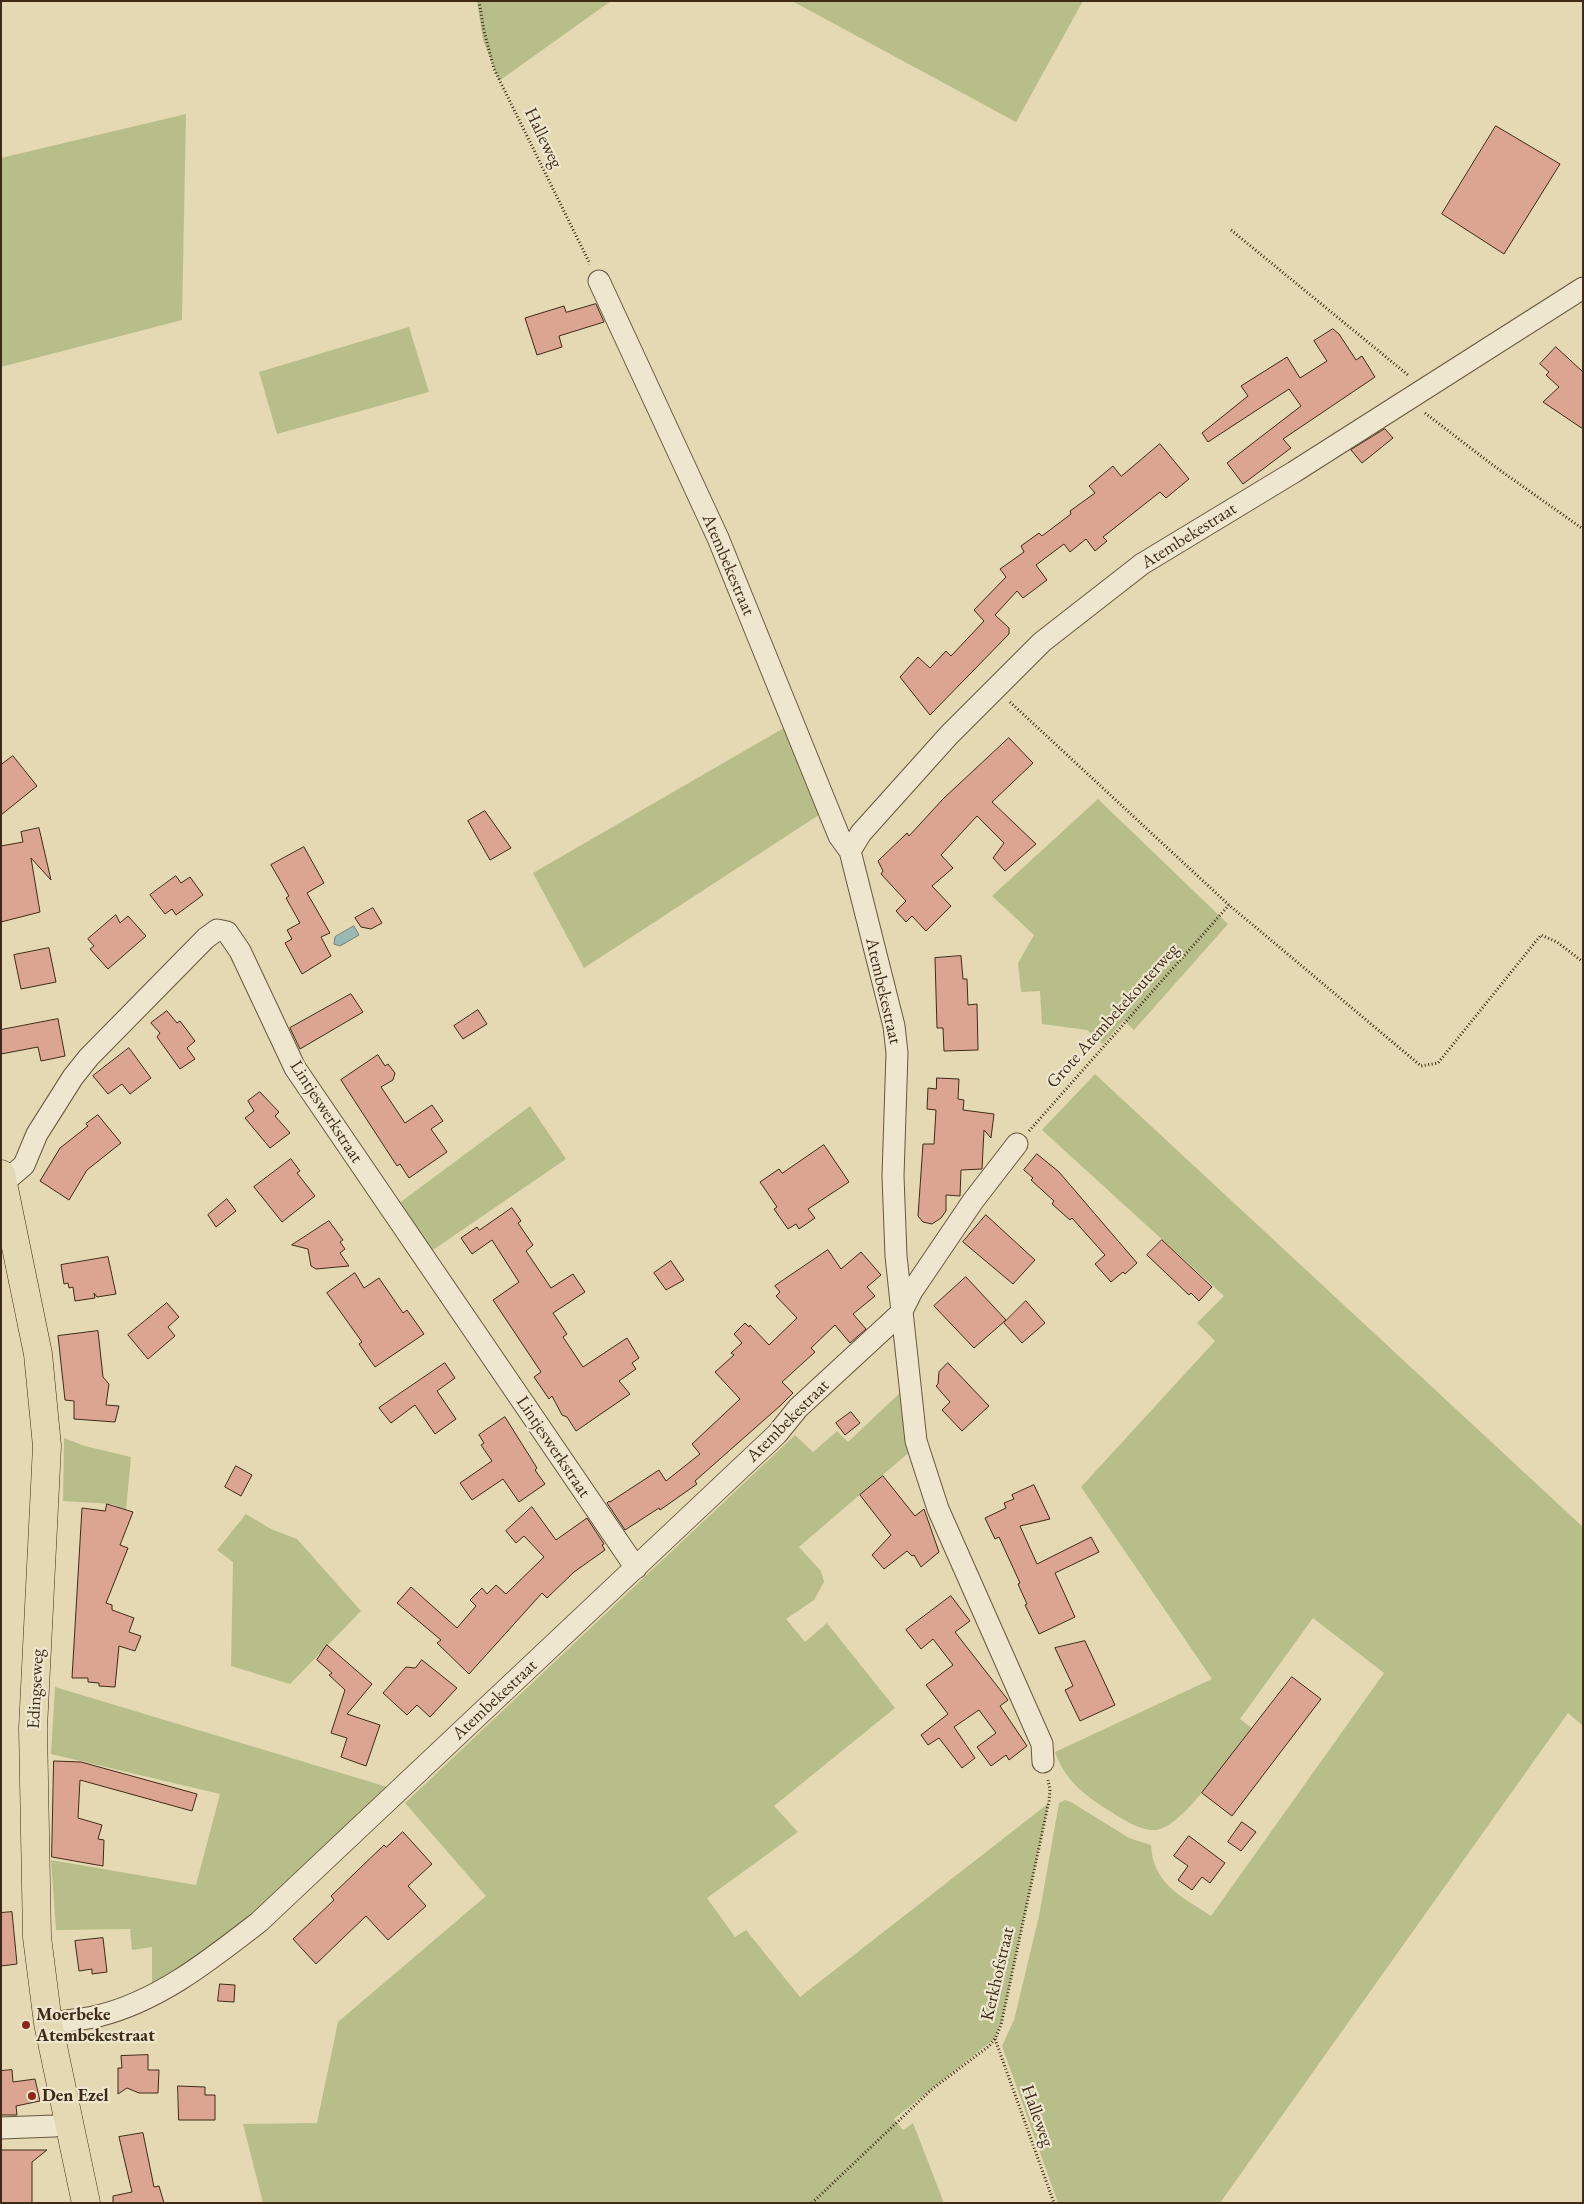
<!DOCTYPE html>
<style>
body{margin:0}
#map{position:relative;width:1584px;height:2204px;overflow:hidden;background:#e5d9b3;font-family:"EB Garamond",serif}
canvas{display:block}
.frame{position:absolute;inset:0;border:2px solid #3f2a17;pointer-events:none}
</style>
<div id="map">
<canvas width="1584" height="2204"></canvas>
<div class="frame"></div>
</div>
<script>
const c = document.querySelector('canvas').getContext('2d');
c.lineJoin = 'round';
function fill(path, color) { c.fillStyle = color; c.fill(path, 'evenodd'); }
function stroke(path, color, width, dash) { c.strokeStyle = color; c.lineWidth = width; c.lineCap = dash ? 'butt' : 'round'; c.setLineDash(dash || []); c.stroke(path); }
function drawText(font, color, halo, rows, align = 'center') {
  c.font = font + ' "EB Garamond",serif'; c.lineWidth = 4.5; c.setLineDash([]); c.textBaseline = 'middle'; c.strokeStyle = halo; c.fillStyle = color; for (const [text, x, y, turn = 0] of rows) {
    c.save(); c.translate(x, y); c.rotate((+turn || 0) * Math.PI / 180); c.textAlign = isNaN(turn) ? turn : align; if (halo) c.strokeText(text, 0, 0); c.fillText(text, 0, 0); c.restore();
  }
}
const green = new Path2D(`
 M477,1H611L499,81L483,40Z
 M792,1H1083L1016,122Z
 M186,114L182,320L1,367V158Z
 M409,327L429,392L277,434L259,372Z
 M789,725L825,811L584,968L533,873Z
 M1098,799L1228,924L1134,1030L1124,1020L1103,1044L1087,1030L1042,1024L1040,991L1021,992L1018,963L1034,935L992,896Z
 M1095,1074L1583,1527V1726L1568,1713L1220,2203H1058L1002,2046L1014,2020L1039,1916L1059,1803L1065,1800L1071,1802L1129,1838L1151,1845C1153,1884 1181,1896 1211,1916L1384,1673L1313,1618L1240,1719L1252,1728C1234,1750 1183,1828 1156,1830C1139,1831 1121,1818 1108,1810C1084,1795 1064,1779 1055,1752L1212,1679L1081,1487L1215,1341L1197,1323L1224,1296L1042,1130Z
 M530,1106L566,1159L430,1252L398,1204Z
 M905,1388L913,1449L799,1547L821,1571L824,1582L814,1600L786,1619L805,1642L827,1623L895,1708L774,1806L798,1832L707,1898L735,1937L746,1930L800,1997L1049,1803L1002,2021L994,2039L894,2119L903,2130L913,2123L944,2203H263L243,2124L317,2123L338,2022L486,1896L405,1803L795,1435L813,1452L837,1431L848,1442Z
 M64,1438L85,1446L131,1457L126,1510L112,1504L63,1501Z
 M246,1514L271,1529L297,1539L361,1611L290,1684L231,1666L233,1562L217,1550Z
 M55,1687L391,1788L242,1927L152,1986V1947L132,1950L130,1929L56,1930L51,1860L196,1885L220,1794L51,1754Z`);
const water = new Path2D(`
 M354,926L359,935L340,946L334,944L335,937Z`);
const building = new Path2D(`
 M1496,126L1560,164L1504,254L1442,214Z
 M596,304L604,322L559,336L562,347L537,355L525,318L564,306L566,312Z
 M1333,329L1339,334L1356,360L1362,356L1375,377L1283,439L1291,448L1243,484L1227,463L1301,406L1289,389L1208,442L1202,433L1248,396L1241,386L1287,357L1300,378L1327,361L1314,341Z
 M1556,347L1583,372V429L1543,402L1559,387L1546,375L1549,372L1540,364Z
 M1385,429L1393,438L1362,463L1351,450Z
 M1160,444L1189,479L1166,498L1160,492L1103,537L1107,541L1095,551L1086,539L1070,552L1064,544L1036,565L1047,580L1023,598L1017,591L995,615L1009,628V634L930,715L900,677L918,657L930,668L946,651L951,656L984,621L974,610L1006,577L1000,569L1024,552L1021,546L1039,533L1042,536L1071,514L1070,511L1095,493L1089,486L1113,466L1121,476Z
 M1009,738L1033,763L992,802L1036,844L1005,871L993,858L1004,843L977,816L941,855L953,868L932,886L951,906L926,931L912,916L906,922L896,911L906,901L881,874L883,871L878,861L907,833L909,836L943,799Z
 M13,756L37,786L1,815V765Z
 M485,811L511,848L490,860L468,821Z
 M39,828L51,880L31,858L40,912L1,922V846L23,842L21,832Z
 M304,847L324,883L307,893L330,933L321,937L331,956L302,974L285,943L292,939L287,930L300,923L286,898L289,896L271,865Z
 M176,876L181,883L190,877L203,895L176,915L172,909L165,914L150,895Z
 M373,908L382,923L371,929L361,927L355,918Z
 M116,915L120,923L128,916L146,936L108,969L90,949L94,946L88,939Z
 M49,948L56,982L21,989L14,955Z
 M961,956L963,979H967L968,1005L977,1004L978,1050L944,1051L943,1028H937L935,958Z
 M351,994L363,1012L300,1049L290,1028Z
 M478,1010L487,1024L463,1039L454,1026Z
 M167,1011L177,1023L180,1021L195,1041L187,1048L195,1059L180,1069L157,1037L160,1033L151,1023Z
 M58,1019L65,1056L41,1061L38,1047L1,1054V1030Z
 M129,1048L151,1078L130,1094L122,1084L108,1094L93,1076Z
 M378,1055L385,1066L388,1064L395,1073L393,1080L381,1087L405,1123L432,1105L443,1121L431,1129L447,1152L409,1178L400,1164L397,1166L341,1080Z
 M937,1078L959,1079L958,1099L964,1100L963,1110L994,1114L991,1138L984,1130L982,1169L961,1170L960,1196L946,1195V1211L941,1218L932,1224L923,1222L918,1216L923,1144H934L936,1110L927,1109L928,1088L936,1089Z
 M260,1092L279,1112L275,1116L290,1133L270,1148L245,1118L254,1111L248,1101Z
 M98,1115L121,1143L87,1170L69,1200L40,1181L60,1148L88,1126L86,1124Z
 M824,1145L849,1182L808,1209L815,1218L799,1229L796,1224L788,1229L774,1209L777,1207L760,1182L779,1169L782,1173Z
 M1037,1154L1059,1172L1137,1263L1125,1274L1123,1272L1111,1282L1095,1264L1105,1255L1072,1218L1070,1220L1052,1204L1054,1201L1031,1180L1033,1178L1024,1170Z
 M291,1159L300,1171L297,1173L315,1196L282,1222L254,1187Z
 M227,1199L236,1211L216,1227L208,1215Z
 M512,1208L521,1221L518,1223L533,1245L526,1251L551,1288L573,1274L585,1292L553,1313L567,1334L563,1337L583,1367L627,1338L639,1358L632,1363L636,1369L619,1381L630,1394L576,1431L567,1417L562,1415L552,1396L549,1399L534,1377L541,1372L493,1300L519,1282L492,1240L472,1254L461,1238L477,1227L479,1230Z
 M986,1215L1035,1260L1013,1284L963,1242Z
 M329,1221L343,1240L340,1242L345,1249L340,1253L349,1266L316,1269L311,1266L308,1249L292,1245Z
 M1162,1240L1212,1287L1199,1301L1191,1293L1189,1295L1147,1255Z
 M828,1250L841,1269L861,1252L881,1275L867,1287L875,1296L853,1314L866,1329L850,1343L835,1325L811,1348L815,1352L782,1382L793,1393L781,1405L695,1481L697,1484L660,1510L659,1508L625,1530L607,1503L609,1501L610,1502L659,1470L666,1481L700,1454L692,1444L740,1399L715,1372L734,1355L731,1353L742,1343L734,1334L745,1323L749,1327L750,1325L769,1345L797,1318L776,1296L780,1292L775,1286Z
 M108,1257L116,1294L97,1297L94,1293L95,1298L75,1301L73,1287L69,1288L68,1283L64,1284L61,1265Z
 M671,1261L684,1280L666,1290L654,1273Z
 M355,1273L364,1288L379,1278L403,1313L407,1310L424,1334L375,1367L359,1344L362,1342L327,1293Z
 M966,1277L1006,1320L974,1348L934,1306Z
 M1026,1301L1045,1323L1022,1343L1004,1323Z
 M167,1303L179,1317L168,1327L175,1336L148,1359L128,1335Z
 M98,1331L103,1377L109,1384L106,1405L119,1406L115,1422L74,1419V1401L65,1400L58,1336Z
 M445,1363L455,1378L437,1391L456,1419L435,1434L415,1405L391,1423L379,1408Z
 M948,1363L989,1406L962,1431L942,1410L950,1402L936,1386L938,1384L939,1372Z
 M851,1412L860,1423L845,1435L836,1423Z
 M505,1417L537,1468L535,1470L545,1484L519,1502L503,1479L472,1500L460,1483L492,1461L481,1445L484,1443L479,1435Z
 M236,1466L252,1475L241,1496L225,1487Z
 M883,1476L915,1516L924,1509L939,1552L921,1567L914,1555L912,1556L907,1551L884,1569L872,1555L891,1535L860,1495Z
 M1034,1485L1050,1519L1020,1526L1037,1564L1091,1537L1099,1552L1055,1573L1075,1617L1039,1634L1025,1605L1027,1604L1018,1584L1020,1583L999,1537L995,1539L985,1518L1006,1508L1004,1503L1014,1499L1012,1495Z
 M107,1504L133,1512L120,1545L128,1548L106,1603L112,1605V1610L134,1618L129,1632L141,1636L135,1651L119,1646L115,1687L99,1686V1683L88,1682V1678H72L82,1508L105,1511Z
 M532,1507L556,1540L587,1518L604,1544L602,1545L605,1550L574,1572L547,1598L542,1593L469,1674L437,1643L441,1640L397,1603L411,1587L457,1628L476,1606L470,1600L482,1588L487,1594L496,1585L506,1594L544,1557L524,1536L516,1543L506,1531Z
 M951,1596L970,1621L955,1632L1008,1700L1000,1706L1027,1746L1009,1760L1006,1755L991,1766L977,1747L996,1733L979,1710L954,1727L975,1758L962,1768L939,1738L928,1745L921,1735L948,1714L926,1685L953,1665L933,1639L921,1649L906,1630Z
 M1085,1641L1115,1705L1080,1721L1065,1690L1073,1686L1055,1648Z
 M327,1645L372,1684L347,1714L380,1725L366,1766L341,1757L347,1738L331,1733L345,1690L329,1675L332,1673L317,1660Z
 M422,1660L457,1688L430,1717L417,1705L407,1715L383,1693L406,1667L415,1668Z
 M1292,1677L1321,1699L1232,1816L1202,1793Z
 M54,1761L81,1762L197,1794L192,1811L80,1780L78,1818L102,1825L98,1839L104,1840L103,1866L52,1857Z
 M1242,1822L1256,1832L1241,1851L1228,1842Z
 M403,1832L432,1864L408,1886L426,1906L388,1940L366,1916L316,1964L293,1939L334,1900L331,1896L384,1845L386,1847Z
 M1189,1836L1225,1863L1210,1883L1202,1877L1192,1890L1178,1880L1188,1866L1174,1856Z
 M12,1912L17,1964L1,1966V1913Z
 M103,1938L107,1972L92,1974V1969L79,1971L75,1941Z
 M220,1984L235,1985L234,2002L218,2001Z
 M148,2055V2070H159L158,2093H139L127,2088L118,2094V2068H122L121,2056Z
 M12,2070L13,2082L35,2079L40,2101L16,2106L17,2115H1V2071Z
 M178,2086L205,2087V2095H215V2120H179Z
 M143,2133L154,2187L159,2186L164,2203H113V2196L132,2192L119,2137Z
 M1,2150H47L32,2162V2203H1Z`);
const path = new Path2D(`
 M479,1L484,31L494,69L590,264
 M1231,230L1408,375
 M1425,413L1494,466L1583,529
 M1010,702L1229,905L1421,1066L1438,1063L1541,935L1557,942L1583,962
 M1029,1131L1229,905
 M995,2039L1054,2203
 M812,2203L931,2090L989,2046L995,2039L1001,2025L1049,1801L1050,1790L1048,1780`);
const minor = new Path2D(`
 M599,281L718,538L839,836L850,851L894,1026L897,1053L893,1176L896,1256L916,1441L938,1509L1042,1744L1043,1762
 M850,851L861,833L949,735L1042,642L1142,564L1294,472L1583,288
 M3,1183L24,1165L37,1134L73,1077L89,1057L206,938L217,930L227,932L240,951L295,1068L636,1568
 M48,2023C65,2021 82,2020 98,2016C159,2001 210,1960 259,1922L777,1434L798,1408L901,1313L912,1291L973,1201L1017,1144
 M1,2128L54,2126L69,2123`);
const major = new Path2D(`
 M1,1174L38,1354L47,1446L33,1728L37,1937L48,2023L86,2203`);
const markers = [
 [26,2025,5,"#8f2418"],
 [32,2096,5,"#8f2418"]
];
const streetNames = [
 ["Halleweg",543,138,64],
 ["Atembekestraat",1189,536,-32],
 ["Atembekestraat",728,565,67],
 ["Atembekestraat",883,991,77],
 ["Grote Atembekekouterweg",1113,1016,-48],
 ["Lintjeswerkstraat",326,1112,57],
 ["Atembekestraat",788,1421,-45],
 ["Lintjeswerkstraat",553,1447,56],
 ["Edingseweg",36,1689,-87],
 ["Atembekestraat",495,1700,-43],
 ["Kerkhofstraat",998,1974,-77],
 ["Halleweg",1037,2116,70]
];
const poiNames = [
 ["Moerbeke",36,2015],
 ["Atembekestraat",36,2036],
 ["Den Ezel",42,2096]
];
fill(green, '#b8be8a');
fill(water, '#98b9b5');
stroke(water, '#748076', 1);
fill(building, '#dba591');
stroke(building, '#3f2a17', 1);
stroke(minor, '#68563e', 23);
stroke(major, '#3f2a17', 29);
stroke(path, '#3f2a17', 3, [1, 2.5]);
stroke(minor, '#eee6ce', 21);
stroke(major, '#e5d9b3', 28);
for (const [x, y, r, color] of markers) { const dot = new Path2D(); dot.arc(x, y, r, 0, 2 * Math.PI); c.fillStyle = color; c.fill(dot); stroke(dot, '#eee6ce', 2); }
drawText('18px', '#3f2a17', '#eee6ce', streetNames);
drawText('bold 18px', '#3f2a17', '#eee6ce', poiNames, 'left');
</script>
